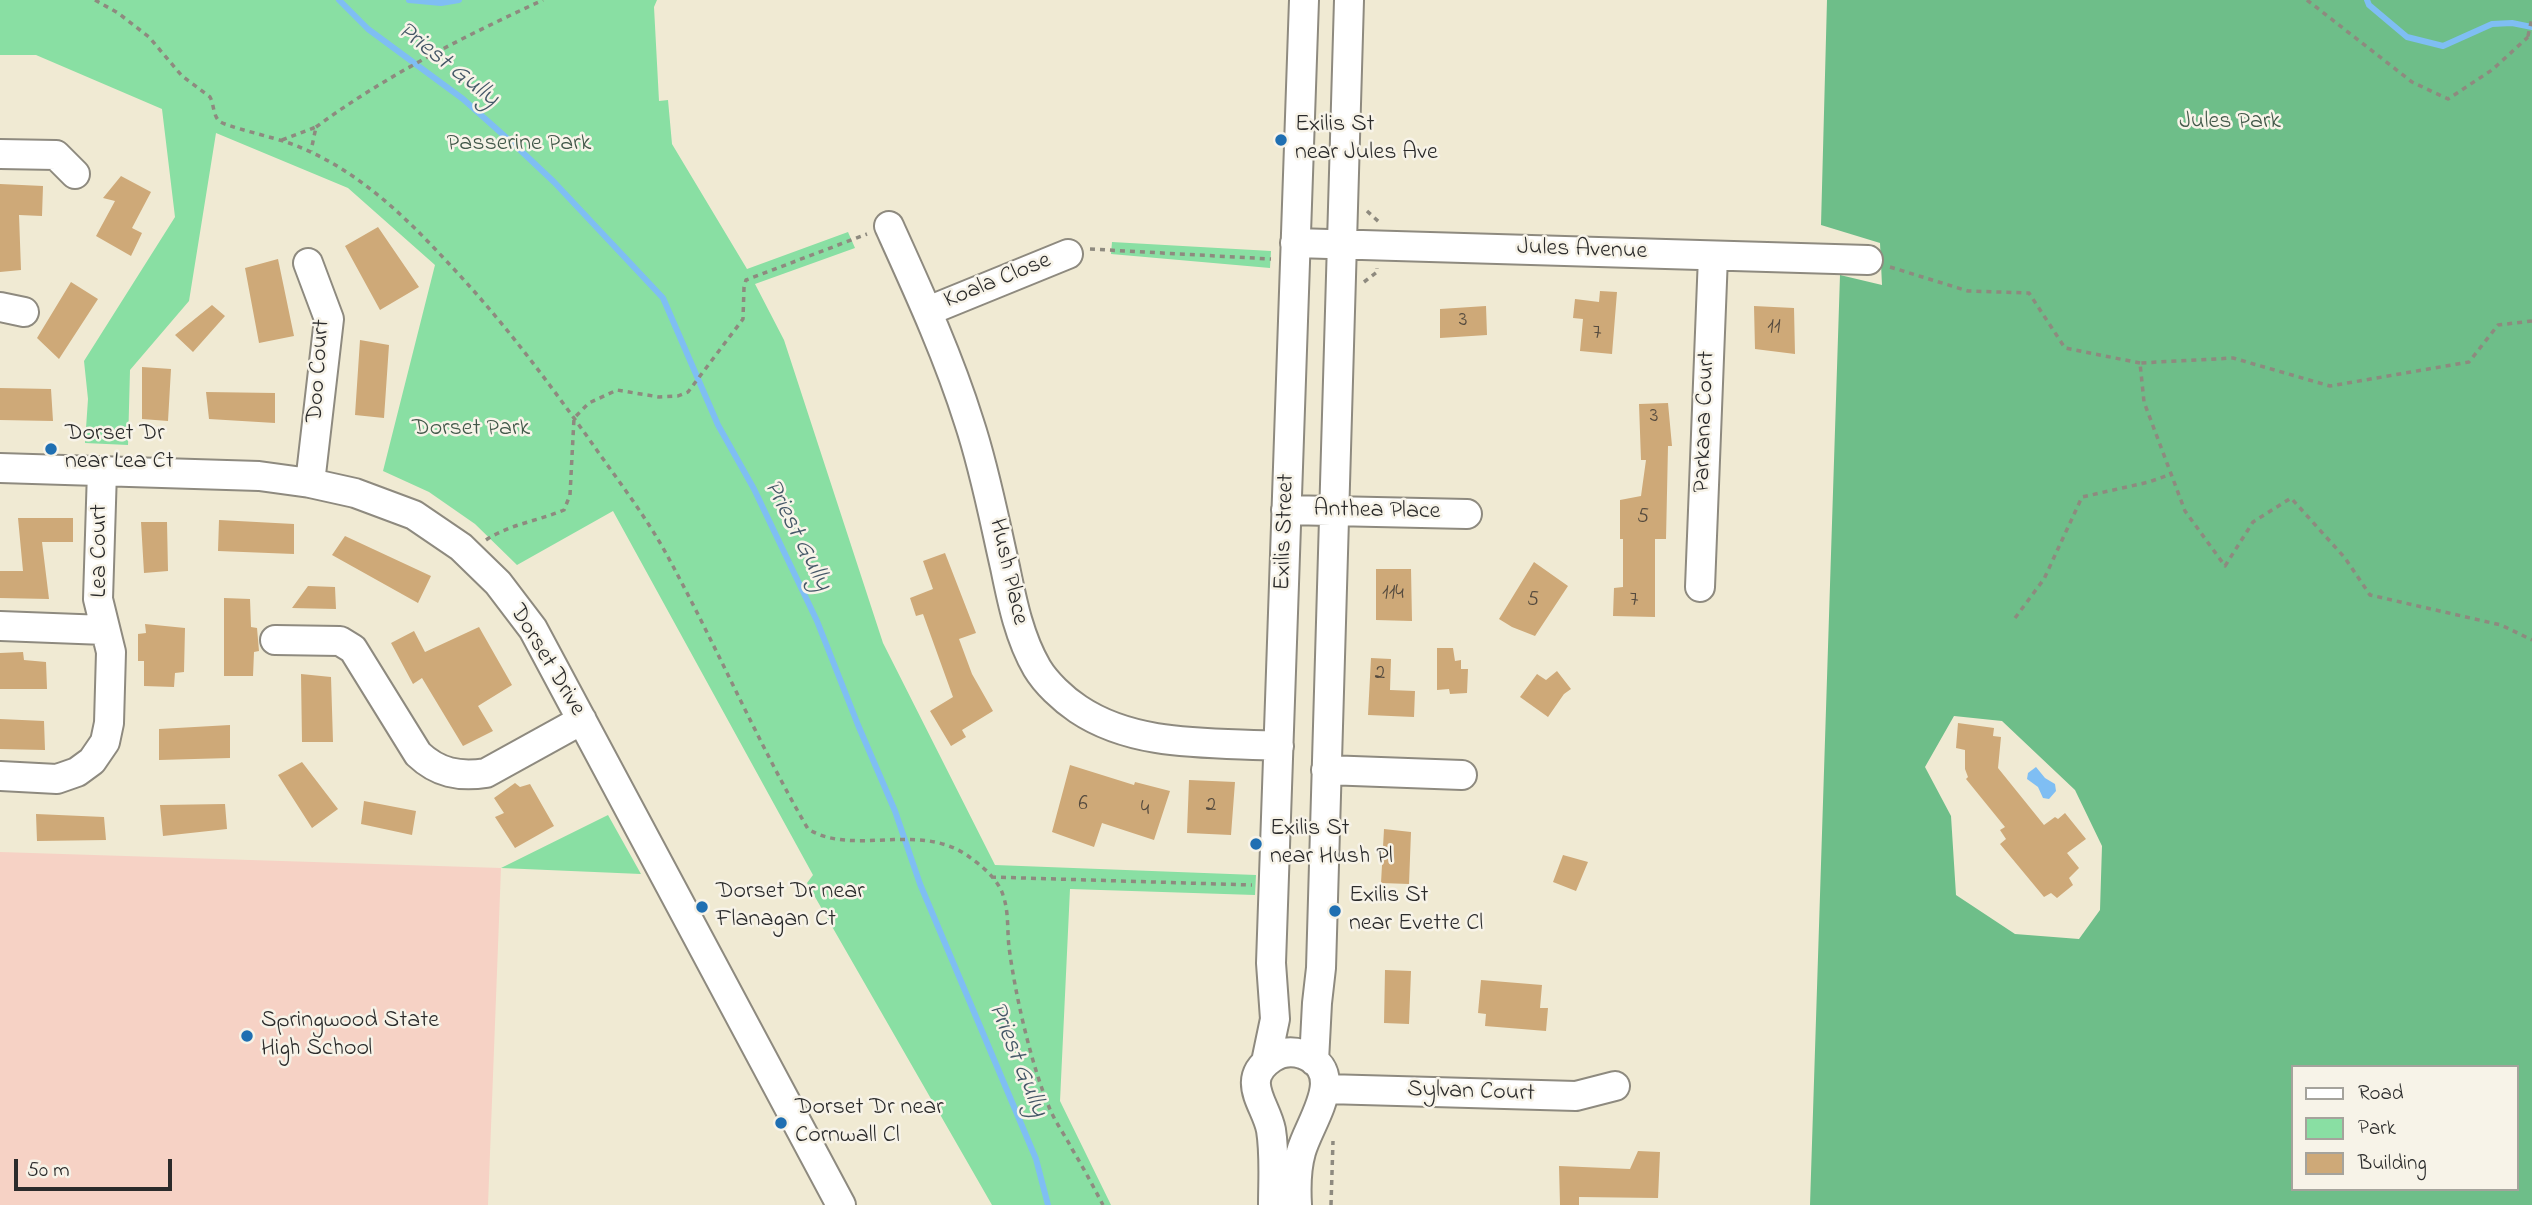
<!DOCTYPE html>
<style>
body{margin:0}
#map{position:relative;width:2532px;height:1205px;overflow:hidden;background:#f0ead3;font-family:"Indie Flower",sans-serif}
canvas{display:block}
.legend{position:absolute;left:2291px;top:1065px;width:228px;height:126px;box-sizing:border-box;background:#f7f3e8;border:2px solid #a5a39c;margin:0;padding:9px 12px;list-style:none;font-size:21px;color:#2b2b2b}
.legend li{display:flex;align-items:center;gap:14px;height:35px}
.legend b{width:35px;border:2px solid #a5a39c}
.scale{position:absolute;left:14px;top:1159px;width:158px;height:32px;box-sizing:border-box;border:4px solid #2b2b2b;border-top:0;padding-left:9px;font-size:21px;line-height:24px;white-space:nowrap;color:#2b2b2b;-webkit-text-stroke:5px #f7f3e8;paint-order:stroke}
</style>
<div id="map">
<canvas width="2532" height="1205"></canvas>
<ul class="legend">
<li><b style="height:9px;background:#fff"></b>Road</li>
<li><b style="height:19px;background:#89dfa3"></b>Park</li>
<li><b style="height:19px;background:#cea978"></b>Building</li>
</ul>
<div class="scale">50 m</div>
</div>
<script>
const c = document.querySelector('canvas').getContext('2d');
c.lineJoin = 'round';
function fill(path, color) { c.fillStyle = color; c.fill(path, 'evenodd'); }
function stroke(path, color, width, dash) { c.strokeStyle = color; c.lineWidth = width; c.lineCap = dash ? 'butt' : 'round'; c.setLineDash(dash || []); c.stroke(path); }
function drawText(font, color, halo, rows, align = 'center') {
  c.font = font + ' "Indie Flower",sans-serif'; c.lineWidth = 5; c.setLineDash([]); c.textBaseline = 'middle'; c.strokeStyle = halo; c.fillStyle = color; for (const [text, x, y, turn = 0] of rows) {
    c.save(); c.translate(x, y); c.rotate((+turn || 0) * Math.PI / 180); c.textAlign = isNaN(turn) ? turn : align; if (halo) c.strokeText(text, 0, 0); c.fillText(text, 0, 0); c.restore();
  }
}
const built = new Path2D(`
 M0,852L501,868L488,1205H0Z`);
const green = new Path2D(`
 M0,0H657L654,7L659,101L668,100L672,144L747,269L848,232L855,248L755,284L784,340L883,643L995,865L1256,875L1255,895L1070,889L1060,1101L1111,1205H992L807,883L813,875L613,511L517,565L475,524L429,492L383,471L435,265L348,188L216,133L189,301L130,370L128,445L85,443L88,399L84,361L175,217L162,109L36,55H0Z
 M1112,242L1271,251L1270,268L1111,254Z
 M608,815L641,874L501,868Z`);
const forest = new Path2D(`
 M1827,0H2532V1205H1810L1840,275L1882,285L1880,243L1821,225ZM1954,716L2002,721L2075,790L2102,846L2100,910L2079,939L2015,934L1956,895L1951,816L1925,767ZM2292,1067H2516V1189H2292Z`);
const water = new Path2D(`
 M2036,767L2045,778L2055,784L2056,791L2049,799L2043,798L2038,787L2027,779L2028,773Z`);
const stream = new Path2D(`
 M339,0L368,29L463,99L518,148L554,182L663,298L718,425L754,489L817,621L858,725L895,811L920,884L1036,1159L1048,1205
 M409,0L441,3L459,0
 M2367,0L2369,5L2407,37L2443,46L2492,24L2512,23L2532,27`);
const building = new Path2D(`
 M121,176L151,192L132,228L142,233L131,256L96,236L115,201L103,198Z
 M0,184L43,186L42,216L19,215L21,270L0,272Z
 M378,227L419,287L380,310L345,246Z
 M278,259L294,336L259,343L245,268Z
 M71,282L98,299L59,359L37,338Z
 M1600,291L1617,292L1612,354L1580,351L1583,319L1573,318L1575,299L1599,302Z
 M212,305L225,316L193,352L175,335Z
 M1486,306L1487,335L1440,338V309Z
 M1754,306L1794,308L1795,354L1755,349Z
 M360,340L389,345L384,418L355,415Z
 M142,367L171,369L168,421L142,419Z
 M0,388L51,389L53,421L0,420Z
 M206,392L275,393V423L209,419Z
 M1668,403L1672,446H1668L1666,539H1655V617L1613,616L1614,588L1623,587V539H1620V500L1641,496L1646,460H1641L1639,404Z
 M18,518H73V542H42L49,599L0,598V571H23Z
 M219,520L294,524V554L218,551Z
 M141,522H167L168,571L144,573Z
 M345,536L431,576L418,603L332,555Z
 M945,553L976,633L959,639L972,674L993,711L962,730L966,737L951,746L930,711L953,697L923,614L916,616L910,598L933,589L923,561Z
 M1534,562L1568,586L1535,636L1512,627L1499,619Z
 M1376,569H1411L1412,621L1376,620Z
 M308,586L335,587L336,609L292,608Z
 M224,598L250,599L251,627L257,628L259,651L254,652L253,676H224Z
 M145,624L185,628L184,672L175,673L174,687L144,686V661H138V634L146,633Z
 M479,627L512,685L478,706L493,731L463,746L422,678L413,684L391,643L414,631L425,652Z
 M1437,648H1453L1455,661L1461,660V669H1468L1467,693L1450,694L1449,689L1437,690Z
 M23,652L24,660L46,662L47,689H0V653Z
 M1371,658L1391,659L1390,690L1415,691L1414,717L1368,715Z
 M1557,671L1571,689L1564,694L1548,717L1520,697L1537,674L1546,680Z
 M301,674L331,677L333,742H302Z
 M0,719L44,721L45,750L0,749Z
 M1958,723L1994,728L1993,736L2001,737L1998,768L2044,825L2055,817L2058,819L2065,813L2086,839L2067,853L2079,868L2069,878L2073,885L2057,898L2051,893L2044,897L2000,844L2006,839L2000,830L2005,827L1966,779L1968,777L1965,769V750L1956,748Z
 M230,725V758L159,760V729Z
 M302,762L338,809L312,828L278,775Z
 M1070,765L1134,785L1135,782L1170,791L1154,840L1102,823L1094,847L1052,832Z
 M1189,780L1235,782L1231,835L1187,833Z
 M515,783L520,787L530,784L554,826L515,848L495,817L504,813L494,798Z
 M364,801L416,811L412,835L361,824Z
 M225,804L227,829L163,836L160,805Z
 M36,814L104,817L106,840L37,841Z
 M1384,829L1411,832L1409,884L1381,883Z
 M1563,855L1588,862L1576,891L1553,882Z
 M1385,970L1411,971L1409,1024L1384,1023Z
 M1481,980L1542,985L1540,1008H1548L1546,1031L1485,1026L1486,1014L1478,1013Z
 M1638,1151L1660,1152L1658,1198L1579,1197V1205H1560L1559,1166L1630,1169Z`);
const path = new Path2D(`
 M95,0L118,13L149,37L182,76L210,97C214,104 213,115 219,121C224,126 276,138 289,143C355,167 404,215 451,266C502,320 546,379 589,439C616,478 646,516 668,557C717,647 757,741 808,829C853,857 919,821 968,856C981,865 998,879 1003,895C1009,912 1007,930 1009,947C1015,994 1031,1064 1049,1107C1055,1122 1065,1135 1072,1149C1083,1167 1093,1186 1103,1205
 M2307,0L2412,82L2448,99L2492,70L2528,37L2532,40
 M2528,36L2532,18
 M316,127C385,76 465,36 543,0
 M282,140L316,127L311,151
 M1367,211L1379,222
 M1090,249L1271,259
 M1890,267L1968,291L2029,293L2065,348L2140,363
 M1364,282L1377,272V268
 M2532,321L2498,325L2469,362L2330,386L2233,358L2140,363L2144,402L2185,511L2225,566L2253,522L2291,498L2345,558L2370,595L2501,625L2532,640
 M486,540C510,524 538,521 564,510L570,495L574,418L589,403L617,390L659,397L678,396L688,392L743,319L744,287L746,280L867,234
 M2015,618L2044,579L2082,497L2149,482L2171,474
 M991,877L1252,885
 M1331,1205L1333,1141`);
const minor = new Path2D(`
 M0,154L56,155L75,174
 M889,226C918,290 948,355 969,422C985,470 994,519 1005,567C1012,601 1019,637 1037,668C1046,683 1063,699 1078,709C1136,748 1212,742 1279,746
 M1295,243L1868,260
 M308,263L329,319L310,483
 M0,307L24,312
 M928,311L1068,254
 M0,468L259,476L310,483L355,493L414,515L461,547L498,583L533,629L841,1205
 M1286,510L1467,514
 M1700,587L1713,256
 M0,626L105,630
 M275,640L340,641L353,649L418,754C438,773 459,777 486,773L582,720
 M1326,770L1462,775
 M0,776L57,779L77,772L92,761L105,742L109,723L111,652L98,599L102,471
 M1314,1061L1317,1003L1321,968L1349,0
 M1266,1062L1275,1019L1271,963L1304,0
 M1326,1089L1576,1096L1615,1086
 M1273,1205C1273,1180 1275,1155 1271,1130C1266,1104 1239,1080 1272,1058C1281,1052 1292,1051 1302,1054C1350,1072 1309,1122 1301,1152C1296,1169 1296,1187 1297,1205`);
const markers = [
 [1281,140,7,"#1f6fb2"],
 [51,449,7,"#1f6fb2"],
 [1256,844,7,"#1f6fb2"],
 [702,907,7,"#1f6fb2"],
 [1335,911,7,"#1f6fb2"],
 [247,1036,7,"#1f6fb2"],
 [781,1123,7,"#1f6fb2"]
];
const numberNames = [
 ["3",1463,322],
 ["11",1774,329],
 ["7",1597,335],
 ["3",1654,418],
 ["5",1643,519],
 ["114",1393,595],
 ["5",1533,602],
 ["7",1634,602],
 ["2",1380,675],
 ["6",1083,806],
 ["2",1211,807],
 ["4",1145,811]
];
const parkNames = [
 ["Jules Park",2230,123],
 ["Passerine Park",519,145],
 ["Dorset Park",471,430]
];
const poiNames = [
 ["Exilis St",1295,126],
 ["near Jules Ave",1295,154],
 ["Dorset Dr",65,435],
 ["near Lea Ct",65,463],
 ["Exilis St",1270,830],
 ["near Hush Pl",1270,858],
 ["Dorset Dr near",716,893],
 ["Flanagan Ct",716,921],
 ["Exilis St",1349,897],
 ["near Evette Cl",1349,925],
 ["Springwood State",261,1022],
 ["High School",261,1050],
 ["Dorset Dr near",795,1109],
 ["Cornwall Cl",795,1137]
];
const streetNames = [
 ["Jules Avenue",1582,251,2],
 ["Koala Close",998,282,-22],
 ["Doo Court",320,371,-86],
 ["Parkana Court",1706,422,-88],
 ["Anthea Place",1377,512,1],
 ["Exilis Street",1286,532,-88],
 ["Lea Court",101,551,-90],
 ["Hush Place",1007,572,77],
 ["Dorset Drive",546,661,59],
 ["Sylvan Court",1471,1093,2]
];
const waterNames = [
 ["Priest Gully",447,66,38],
 ["Priest Gully",796,536,63],
 ["Priest Gully",1016,1060,68]
];
fill(built, '#f6d2c5');
fill(green, '#89dfa3');
fill(forest, '#6ebe89');
fill(water, '#7fbef3');
stroke(stream, '#7fbef3', 6);
fill(building, '#cea978');
stroke(minor, '#8e8a7f', 32);
stroke(path, '#8e8a7f', 3.5, [5, 5]);
stroke(minor, '#fff', 28);
for (const [x, y, r, color] of markers) { const dot = new Path2D(); dot.arc(x, y, r, 0, 2 * Math.PI); c.fillStyle = color; c.fill(dot); stroke(dot, '#f7f3e8', 2.5); }
drawText('21px', '#544a3e', null, numberNames);
drawText('24px', '#425849', '#f7f3e8', parkNames);
drawText('24px', '#2b2b2b', '#f7f3e8', poiNames, 'left');
drawText('24px', '#2b2b2b', '#f7f3e8', streetNames);
drawText('italic 26px', '#445767', '#f7f3e8', waterNames);
</script>
